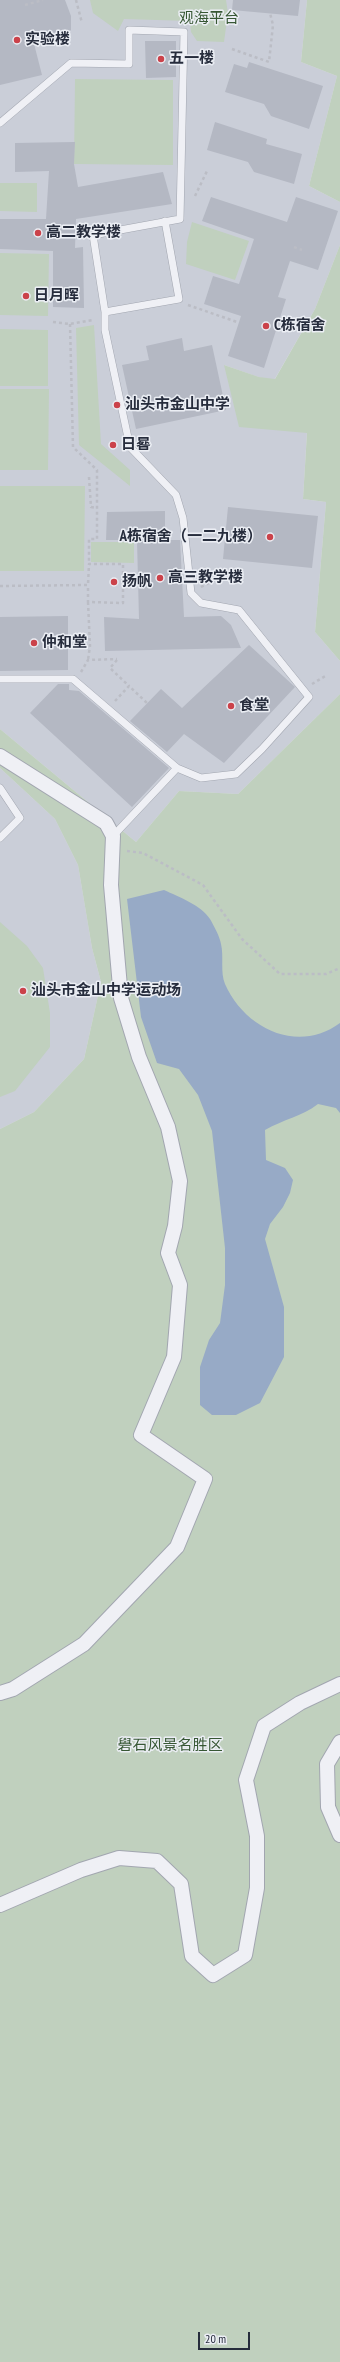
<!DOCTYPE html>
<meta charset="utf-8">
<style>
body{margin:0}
#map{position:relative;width:340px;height:2362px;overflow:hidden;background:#dcdfe6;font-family:"PT Sans Narrow",sans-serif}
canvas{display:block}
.scale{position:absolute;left:198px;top:2332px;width:52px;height:18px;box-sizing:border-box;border:2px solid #262c3c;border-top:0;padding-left:5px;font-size:12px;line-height:14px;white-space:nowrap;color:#262c3c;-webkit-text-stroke:3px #ebeef4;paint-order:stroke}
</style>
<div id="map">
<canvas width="340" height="2362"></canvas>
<div class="scale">20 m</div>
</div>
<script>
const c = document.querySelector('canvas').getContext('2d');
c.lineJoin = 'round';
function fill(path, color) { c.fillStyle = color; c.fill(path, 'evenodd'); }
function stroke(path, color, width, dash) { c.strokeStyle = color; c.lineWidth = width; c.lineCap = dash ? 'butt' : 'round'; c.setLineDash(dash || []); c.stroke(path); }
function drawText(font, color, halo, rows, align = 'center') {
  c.font = font + ' "PT Sans Narrow","Noto Sans SC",sans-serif'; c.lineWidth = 3; c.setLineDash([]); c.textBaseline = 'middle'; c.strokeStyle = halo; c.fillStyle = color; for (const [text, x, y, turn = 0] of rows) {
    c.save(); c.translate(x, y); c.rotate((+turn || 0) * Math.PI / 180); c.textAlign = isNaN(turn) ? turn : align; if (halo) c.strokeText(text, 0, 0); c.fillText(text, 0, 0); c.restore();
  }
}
const built = new Path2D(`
 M0,0H307L301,62L337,76L309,186L340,202V245L315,309L273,382L224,365L307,432L303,499L326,502L315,632L340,661V694L238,794L179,791L136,842L0,729Z
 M0,768L55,819L78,865L92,948L101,982L84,1059L34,1112L0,1129Z`);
const green = new Path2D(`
 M90,0H226L228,13L224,42L197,41L191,32L190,21L124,19L118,31L93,13Z
 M307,0H340V202L309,186L337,76L301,62Z
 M75,79L173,80V165L74,164Z
 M0,183H37V212L0,211Z
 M192,222L249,241L235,280L186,264L187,242Z
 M340,245V661L315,632L326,502L303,499L307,433L239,427L224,365L259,377L275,379L315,309Z
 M0,253L49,254L48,316L0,315Z
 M94,325L101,444L130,470V486L79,445L76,328Z
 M0,329L48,330V386H0Z
 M0,389H49L48,470H0Z
 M0,486H85L84,571H0Z
 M91,542H134V563L91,562Z
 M340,694V2362H0V1129L34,1112L84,1059L101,982L92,948L78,865L55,819L0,768V729L136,842L179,791L238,794Z
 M0,922L27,946L43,968L50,1013V1047L15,1091L0,1097Z`);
const water = new Path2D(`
 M164,890C179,897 201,905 210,919C214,926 220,937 221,944C224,956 220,973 225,984C245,1029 298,1054 340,1023V1113L336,1108L318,1104C301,1117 284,1119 265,1130L266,1160L285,1168L293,1180L290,1193L283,1207L270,1224L265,1239L284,1307V1357L260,1403L236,1415H212L200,1405V1367L209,1340L220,1323L225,1285V1248L212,1131L198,1095L179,1069L157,1063L141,1017L127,899Z`);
const building = new Path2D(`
 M0,0H65L71,16V30L61,37L52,40L31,32L42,75L0,85Z
 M233,0H300L298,16L232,10Z
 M145,41H176V77L146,78Z
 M249,62L323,86L309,129L271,116L264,104L225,92L234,64L247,68Z
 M215,122L267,139L266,144L302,154L294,184L254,172L248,162L207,150Z
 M75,142L74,164L78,187L163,172L172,204L76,219L75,248L83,247L84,308L53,307V251L0,249V219H46L49,171L15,172V143Z
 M211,197L287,222L296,197L338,211L318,270L290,261L278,297L286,299L264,368L228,356L241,316L204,304L213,276L239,284L254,239L202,221Z
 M182,338L184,351L212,345L226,410L136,429L122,365L149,360L146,346Z
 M228,507L318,516L312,568L223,559Z
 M165,511V540H180L184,617L221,616L231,625L241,648L105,651L104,617L139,619L137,540H106L107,512Z
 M68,616V670L0,671V617Z
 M249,645L295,687L224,763L184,734L167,752L130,721L161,689L182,708Z
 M58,684H69V690L79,691L169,768L132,807L30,713Z`);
const path = new Path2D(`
 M76,0L82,23
 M25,5L43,0
 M232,49L269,62L273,25L270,13
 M195,196L207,171
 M294,247L302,250
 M188,305L237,322
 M53,322L70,324L93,320
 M70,324L73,447L97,470V539H89V564
 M89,477L91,507L97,508
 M0,586L88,585L89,564H123V603L88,602V585
 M201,587L217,579
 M88,602L90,646L88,660
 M117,660L110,668L129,686
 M81,672L88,660L117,659
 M312,684L327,675
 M115,701L129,686L147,703
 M127,851L143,853L203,885L242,939L280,974H326L340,968`);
const service = new Path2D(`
 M0,123L71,63L129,64V30L184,32L180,219L93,235L105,312L179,299L165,221
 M105,312V330L130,447L176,495L183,518L191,593L201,603L239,610L309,697L262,749L236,774L201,778L177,768
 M0,679H73L177,768L113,836
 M0,788L20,818L0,838`);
const minor = new Path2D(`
 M0,756L106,823L113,836L111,885L121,998L139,1057L168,1127L180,1181L175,1226L168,1253L180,1285L174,1357L141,1435L205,1479L177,1547L84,1644L13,1689L0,1693
 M340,1742L327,1764L328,1807L340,1835
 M0,1905L81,1870L119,1858L157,1861L181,1884L192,1956L213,1975L245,1955L257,1888V1836L246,1780L264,1726L300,1703L340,1684`);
const markers = [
 [17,40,4,"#cb424a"],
 [161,59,4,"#cb424a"],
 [38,233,4,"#cb424a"],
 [26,296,4,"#cb424a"],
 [266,326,4,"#cb424a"],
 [117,405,4,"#cb424a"],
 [113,445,4,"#cb424a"],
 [270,537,4,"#cb424a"],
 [160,578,4,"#cb424a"],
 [114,582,4,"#cb424a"],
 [34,643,4,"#cb424a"],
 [231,706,4,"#cb424a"],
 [23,991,4,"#cb424a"]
];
const parkNames = [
 ["观海平台",209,19],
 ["礐石风景名胜区",170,1746]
];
const poiNames = [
 ["实验楼",25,40],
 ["五一楼",169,59],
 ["高二教学楼",46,233],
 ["日月晖",34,296],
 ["C栋宿舍",274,326],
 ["汕头市金山中学",125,405],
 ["日晷",121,445],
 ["A栋宿舍（一二九楼）",262,537,"right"],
 ["高三教学楼",168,578],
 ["扬帆",122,582],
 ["仲和堂",42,643],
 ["食堂",239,706],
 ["汕头市金山中学运动场",31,991]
];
fill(built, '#caced8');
fill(green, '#c0d0be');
fill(water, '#97aac6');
fill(building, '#b4b8c3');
stroke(service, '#a2a6b0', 8);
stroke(minor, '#a2a6b0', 16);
stroke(path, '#bbbdc5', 2.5, [3, 3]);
stroke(service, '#eff0f5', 7);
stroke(minor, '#eff0f5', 14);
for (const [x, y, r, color] of markers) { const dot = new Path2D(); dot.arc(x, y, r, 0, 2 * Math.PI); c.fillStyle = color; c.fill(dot); stroke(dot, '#ebeef4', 1.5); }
drawText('15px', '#375734', '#ebeef4', parkNames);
drawText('bold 15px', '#262c3c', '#ebeef4', poiNames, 'left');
</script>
